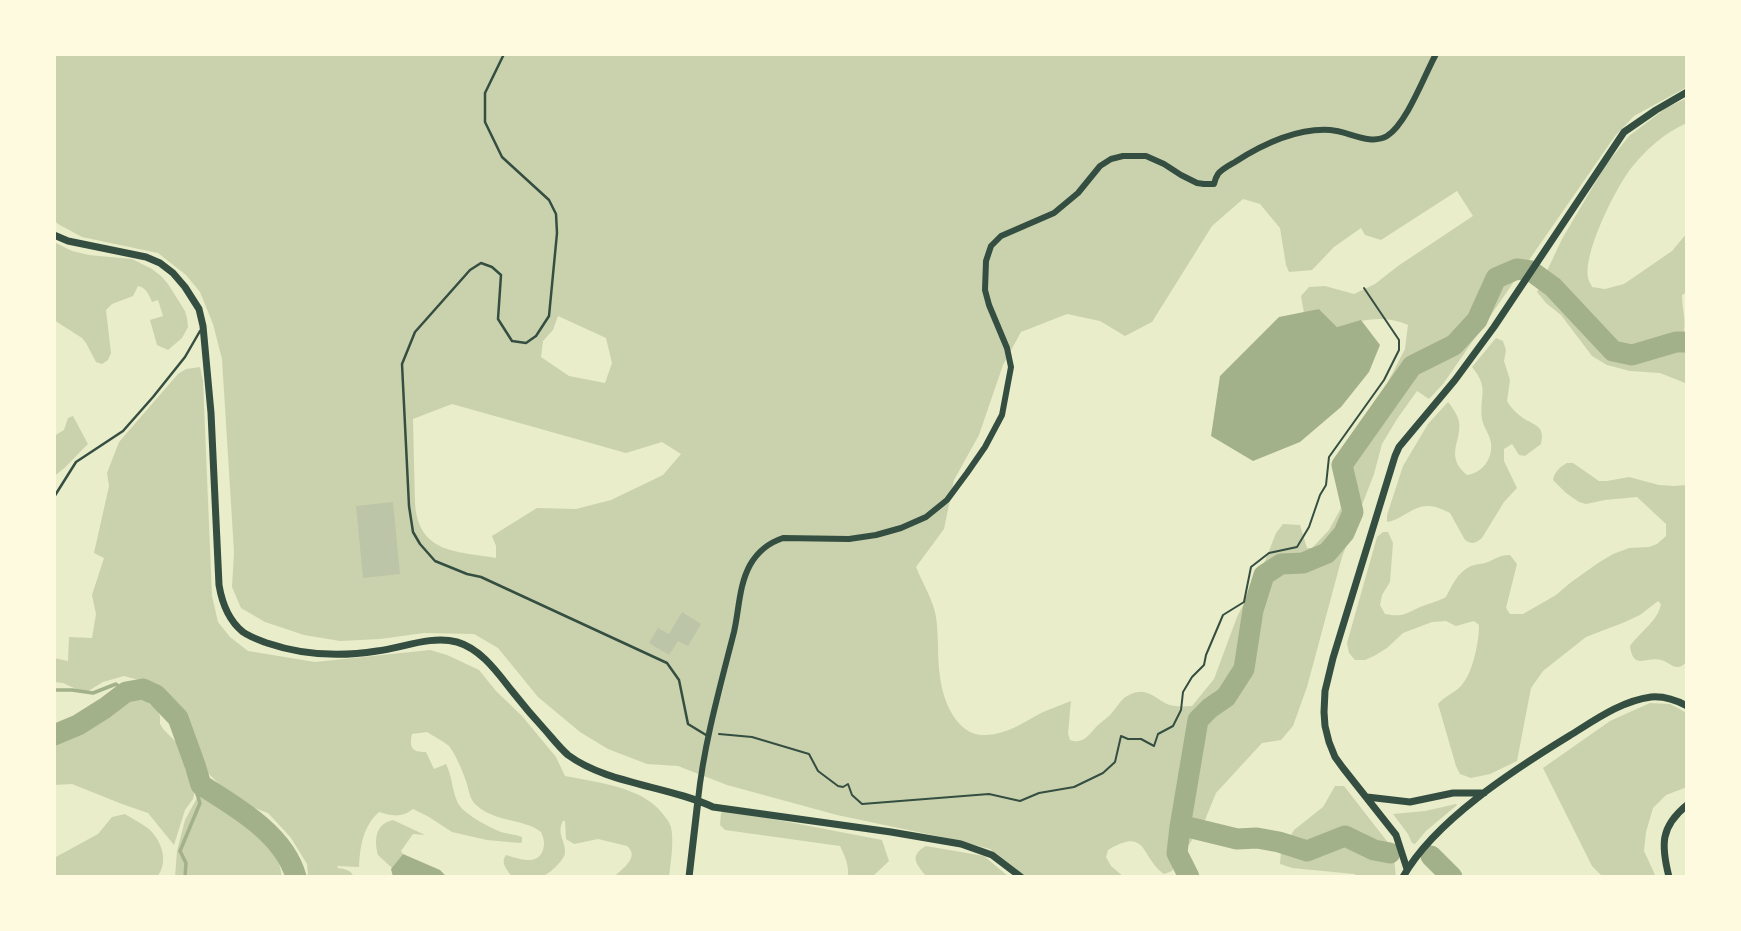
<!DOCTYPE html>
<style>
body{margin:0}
#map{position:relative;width:1741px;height:931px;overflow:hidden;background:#e9edc9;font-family:Raleway,sans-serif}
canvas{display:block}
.frame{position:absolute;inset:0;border:56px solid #fefae0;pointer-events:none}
</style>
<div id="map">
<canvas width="1741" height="931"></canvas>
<div class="frame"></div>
</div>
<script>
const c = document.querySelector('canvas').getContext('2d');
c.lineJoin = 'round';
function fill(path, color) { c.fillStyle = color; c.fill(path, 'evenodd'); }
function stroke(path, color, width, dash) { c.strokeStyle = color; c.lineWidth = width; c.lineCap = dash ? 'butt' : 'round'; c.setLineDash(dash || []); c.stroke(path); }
const green = new Path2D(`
 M54,54H1687V87L1634,116L1615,136L1443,384L1429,399L1417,391L1397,419L1382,444L1374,474L1342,557L1307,687L1293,726L1281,740L1262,743L1216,793L1205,820L1172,871L1164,874C1140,857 1148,826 1108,850L1106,857L1111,866L1124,877H1021L990,849L951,839L837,815L727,785L678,766L647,764L608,749L580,732L538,697L498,648L474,634L424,633L380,639L340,641L304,635L265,622L241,608L232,587L234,552L222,359L213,324L200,292L186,275L158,253L82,237L58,224L54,220ZM1457,191L1473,216L1398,266L1375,284L1354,294L1325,286L1309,287L1301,296L1304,313L1319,309L1337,327C1360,320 1385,314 1408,325L1405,349L1368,420L1340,456L1336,480L1341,508L1329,530L1312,548H1307L1300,525L1283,524L1276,533L1263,566L1237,617L1214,679L1192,706C1186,706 1180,707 1175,706C1157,704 1150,684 1129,695C1120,699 1117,708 1110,715C1106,719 1101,722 1097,726C1089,734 1084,745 1070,740L1068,733L1071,701C1061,705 1050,709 1041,713C1023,723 1007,734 986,735C957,737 943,701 940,677C937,657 939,637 936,617C934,602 922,582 916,567L944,529L954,480L979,435L1003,365L1021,332L1067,314L1100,321L1125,336L1152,322L1212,226L1243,199L1260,204L1280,228L1286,265L1289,272L1312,270L1334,247L1361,228L1365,235L1381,240ZM558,316L606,338L612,363L605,383L569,376L541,357L543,341L553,330ZM452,404L626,453L662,442L681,454L663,475L611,500L576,509L537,508L492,536L496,546V558C457,551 419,554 415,504L413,419Z
 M1687,98V123C1664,133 1648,148 1632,167C1616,187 1584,251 1588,277C1588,280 1591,284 1592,287L1605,289L1624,284L1672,251L1687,233V292L1682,295C1682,310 1687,322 1683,336L1687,337V387L1685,383L1660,373L1630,371L1607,365L1592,356L1561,315L1546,303L1537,292L1562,239L1605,166L1629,136L1666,108Z
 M54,242L72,251L89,255L132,259L152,269L161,276L168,284L185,311L187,318L188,327L182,338L168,350L157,345L150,320L163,316L158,300L152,302C149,295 146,287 138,286L133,296L112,304L106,310L111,353L108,360L102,364L96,362L86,343L82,338L54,320Z
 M1496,338L1503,341L1506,350L1504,361L1510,380L1507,401C1511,408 1516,413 1523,418C1536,426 1545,426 1541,444L1525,456L1519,455L1512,444L1504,449V461L1517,488L1504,502L1482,538C1476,543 1472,545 1465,540L1450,513C1444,510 1436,506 1429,506C1413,505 1402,520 1387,522V515L1403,466L1428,424L1448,402C1452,407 1458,415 1459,422C1462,441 1444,456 1467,475C1484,473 1495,455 1490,439C1488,432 1483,426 1482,419C1479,395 1490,389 1472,367Z
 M200,367L203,381L212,596L218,622L230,637L248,651L315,662L430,650L447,655L479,670L496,691L522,716L556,757L565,776C596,782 642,787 662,813C665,817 669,821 671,827C674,843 671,860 669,877H614C623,868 640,857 627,846L598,839L574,844L566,839L565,821H563C556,834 566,841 565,853C564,861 548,875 541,877C533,879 521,877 512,877C507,869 500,863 506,855C519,859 538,866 543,850C545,843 544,839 541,832C523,818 496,823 476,805C469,799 469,789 466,781C463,772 455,753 449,746C443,741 433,736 427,732L412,734C409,748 412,752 426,752L434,769L446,764C452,776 452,789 457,801C461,813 489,827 501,832C508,834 515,834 522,837V842L520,843L487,840L452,832L429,817L413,809C402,818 392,816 379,812C363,826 360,847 359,867L337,866L338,868C345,869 351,870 354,877H307L308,873L307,864L291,838L283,829L268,813L236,801L208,773L191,732L177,705L146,682L124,676L103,682L85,693L63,683L54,682V658L68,661L69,637L92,638L96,614L92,595L104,558L94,553L109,486L107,473L119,442L178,374L186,369Z
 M73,416L88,444C76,455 68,467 54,476V436L64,430L68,418Z
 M1567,463H1573L1599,481H1607L1629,477L1659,485L1674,486L1687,485V662C1675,673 1672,663 1661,660C1647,656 1633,671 1630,646C1640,632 1658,621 1661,604L1658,601L1640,615L1625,622L1586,637L1543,671L1531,688L1517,761L1490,774L1471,778L1460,774L1456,766L1438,704C1445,696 1454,693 1461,686C1473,673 1479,642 1479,625L1474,621L1456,626L1446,621L1432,622L1403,633L1387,648L1374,656L1365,660H1355L1349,653L1347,643L1377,537L1383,532H1388L1393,543L1390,582L1382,595L1380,605L1385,614C1402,617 1403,615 1418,608C1427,604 1437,602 1446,597C1452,585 1458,572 1471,566C1477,564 1483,564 1488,562C1497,558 1500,555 1510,555L1517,564L1506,608L1510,614H1523L1556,595L1570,583L1598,563L1613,554L1629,548L1649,547L1657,544L1666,536V524L1637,497L1605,500L1586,504L1579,502L1566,493L1553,480C1555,471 1560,467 1567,463Z
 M130,695L142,699L157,709L160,716V724L164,730L183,749L185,757V769L195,791L193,799L185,810L174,845L148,813L122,804L72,784L54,785V739H61C84,726 107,707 130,695Z
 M1650,703L1670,704L1687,713V787L1666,795L1653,808L1646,832L1644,851L1656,877H1603L1592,866L1543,768L1610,721Z
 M1335,786H1344L1393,849L1396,877H1360L1354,874L1292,868L1280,864L1281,852L1294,830L1323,807Z
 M204,794C225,807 269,838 278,860C280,865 281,872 282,877H175L177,851L185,820L198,796Z
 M1456,804L1457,805L1426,831L1415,844L1412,843L1408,834L1393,814L1425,811Z
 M726,810L882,840L889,861L872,877H848C849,865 845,856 840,846L725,830L720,825L721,813Z
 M125,814C133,819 143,824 150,830C162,842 169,862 157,877H54V858L98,834L112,817Z
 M393,820L425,835L413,834L401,851L403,854L392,868L378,855C374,840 375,824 393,820Z
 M926,846L984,856L1009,877H927C917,865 908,856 926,846Z`);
const water = new Path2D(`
 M1319,309L1337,327L1361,320L1380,345L1369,372L1341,407L1300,442L1253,461L1211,436L1220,376L1279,317Z
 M403,854L440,870L447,877H393L391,869Z`);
const stream = new Path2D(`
 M54,690H72L93,693L116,684L126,692
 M185,877L186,863L180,851L200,803L197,794L201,785`);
const river = new Path2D(`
 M54,735L78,725L105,708L126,692L143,689L156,695L178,718L195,765L201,785C236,807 284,834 296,877
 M1180,827L1192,828L1237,839L1257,838L1279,842L1307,851L1345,836L1374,850L1390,853
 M1431,856L1452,877
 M1189,877L1177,853L1180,827L1198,720L1210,708L1226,697L1244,669L1253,610L1264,575L1281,564L1303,563L1327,553L1344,533L1353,512L1342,465L1412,366L1454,345L1477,320L1496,278L1517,269L1531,271L1553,287L1613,351L1632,355L1676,342H1687`);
const building = new Path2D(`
 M393,502L400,574L363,578L356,506Z
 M682,612L701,624L688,646L678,641L669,655L649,643L658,628L669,634Z`);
const path = new Path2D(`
 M719,734L752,737L809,754L818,771L838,786L843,787L848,784L852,795L862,804L989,794L1020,801L1039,793L1074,787L1103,773L1115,762L1121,736L1128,739H1141L1154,746L1158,734L1173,726L1181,710L1183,692L1192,677L1204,665L1206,655L1223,615L1244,602L1251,567L1269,553L1297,547L1309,527L1320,495L1326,485L1329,457L1384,380L1399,350V340L1364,288`);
const service = new Path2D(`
 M504,54L485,93V122L502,157L549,200L556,214L557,233L549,316L536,336L526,343L512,341L498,319L501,275L492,267L481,263L470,270L415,332L402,364L409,506L413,532L420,544L435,561L467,574L481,577L667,663L679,680L688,724L706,735
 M54,497L76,462L123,431L153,397L185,357L200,331`);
const minor = new Path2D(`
 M698,800C704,743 720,687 734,632C739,610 739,585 750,565C758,551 768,543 783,538L849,539L876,535L901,528L926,517L947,500L967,473L985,447L1002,415L1011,367L1007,348L989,305L985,290L986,261L991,246L1001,236L1054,213L1078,193L1100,166L1111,159L1123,156H1146L1164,164L1181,175L1197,183L1204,184H1214C1215,180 1216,177 1218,174C1222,169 1230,165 1235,162C1263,144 1296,128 1330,130C1348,131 1370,146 1387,136C1407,123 1424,76 1436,54`);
const tertiary = new Path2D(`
 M54,235L68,241L146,257L160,263L173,273L185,287L199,309L203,326L211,413L219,585C222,603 228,620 243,632C250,637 259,640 267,643C302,655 340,657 377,651C402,648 431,635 457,642C481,649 497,672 512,691C523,705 534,718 546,731C553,739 560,748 568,755C607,784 669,786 713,807L891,832L961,844L992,855L1021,877
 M1367,797L1410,802L1453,793H1484
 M1407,869L1396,835L1343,768L1335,757L1329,742L1325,726L1324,712L1325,691L1333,658L1395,456L1399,447L1455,380L1494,327L1624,132L1656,110L1687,92
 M689,877L698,800
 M1403,877C1434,821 1515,769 1569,736C1595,720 1621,701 1651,697C1664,696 1676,700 1687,706
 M1669,877C1661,845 1660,827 1687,805`);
fill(green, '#cad2ad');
fill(water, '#a3b18a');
stroke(stream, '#a3b18a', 3.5);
stroke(river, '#a3b18a', 21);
fill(building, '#bcc5a7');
stroke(path, '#344e41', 2);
stroke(service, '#344e41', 2.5);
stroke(minor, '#344e41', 6);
stroke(tertiary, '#344e41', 7);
</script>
